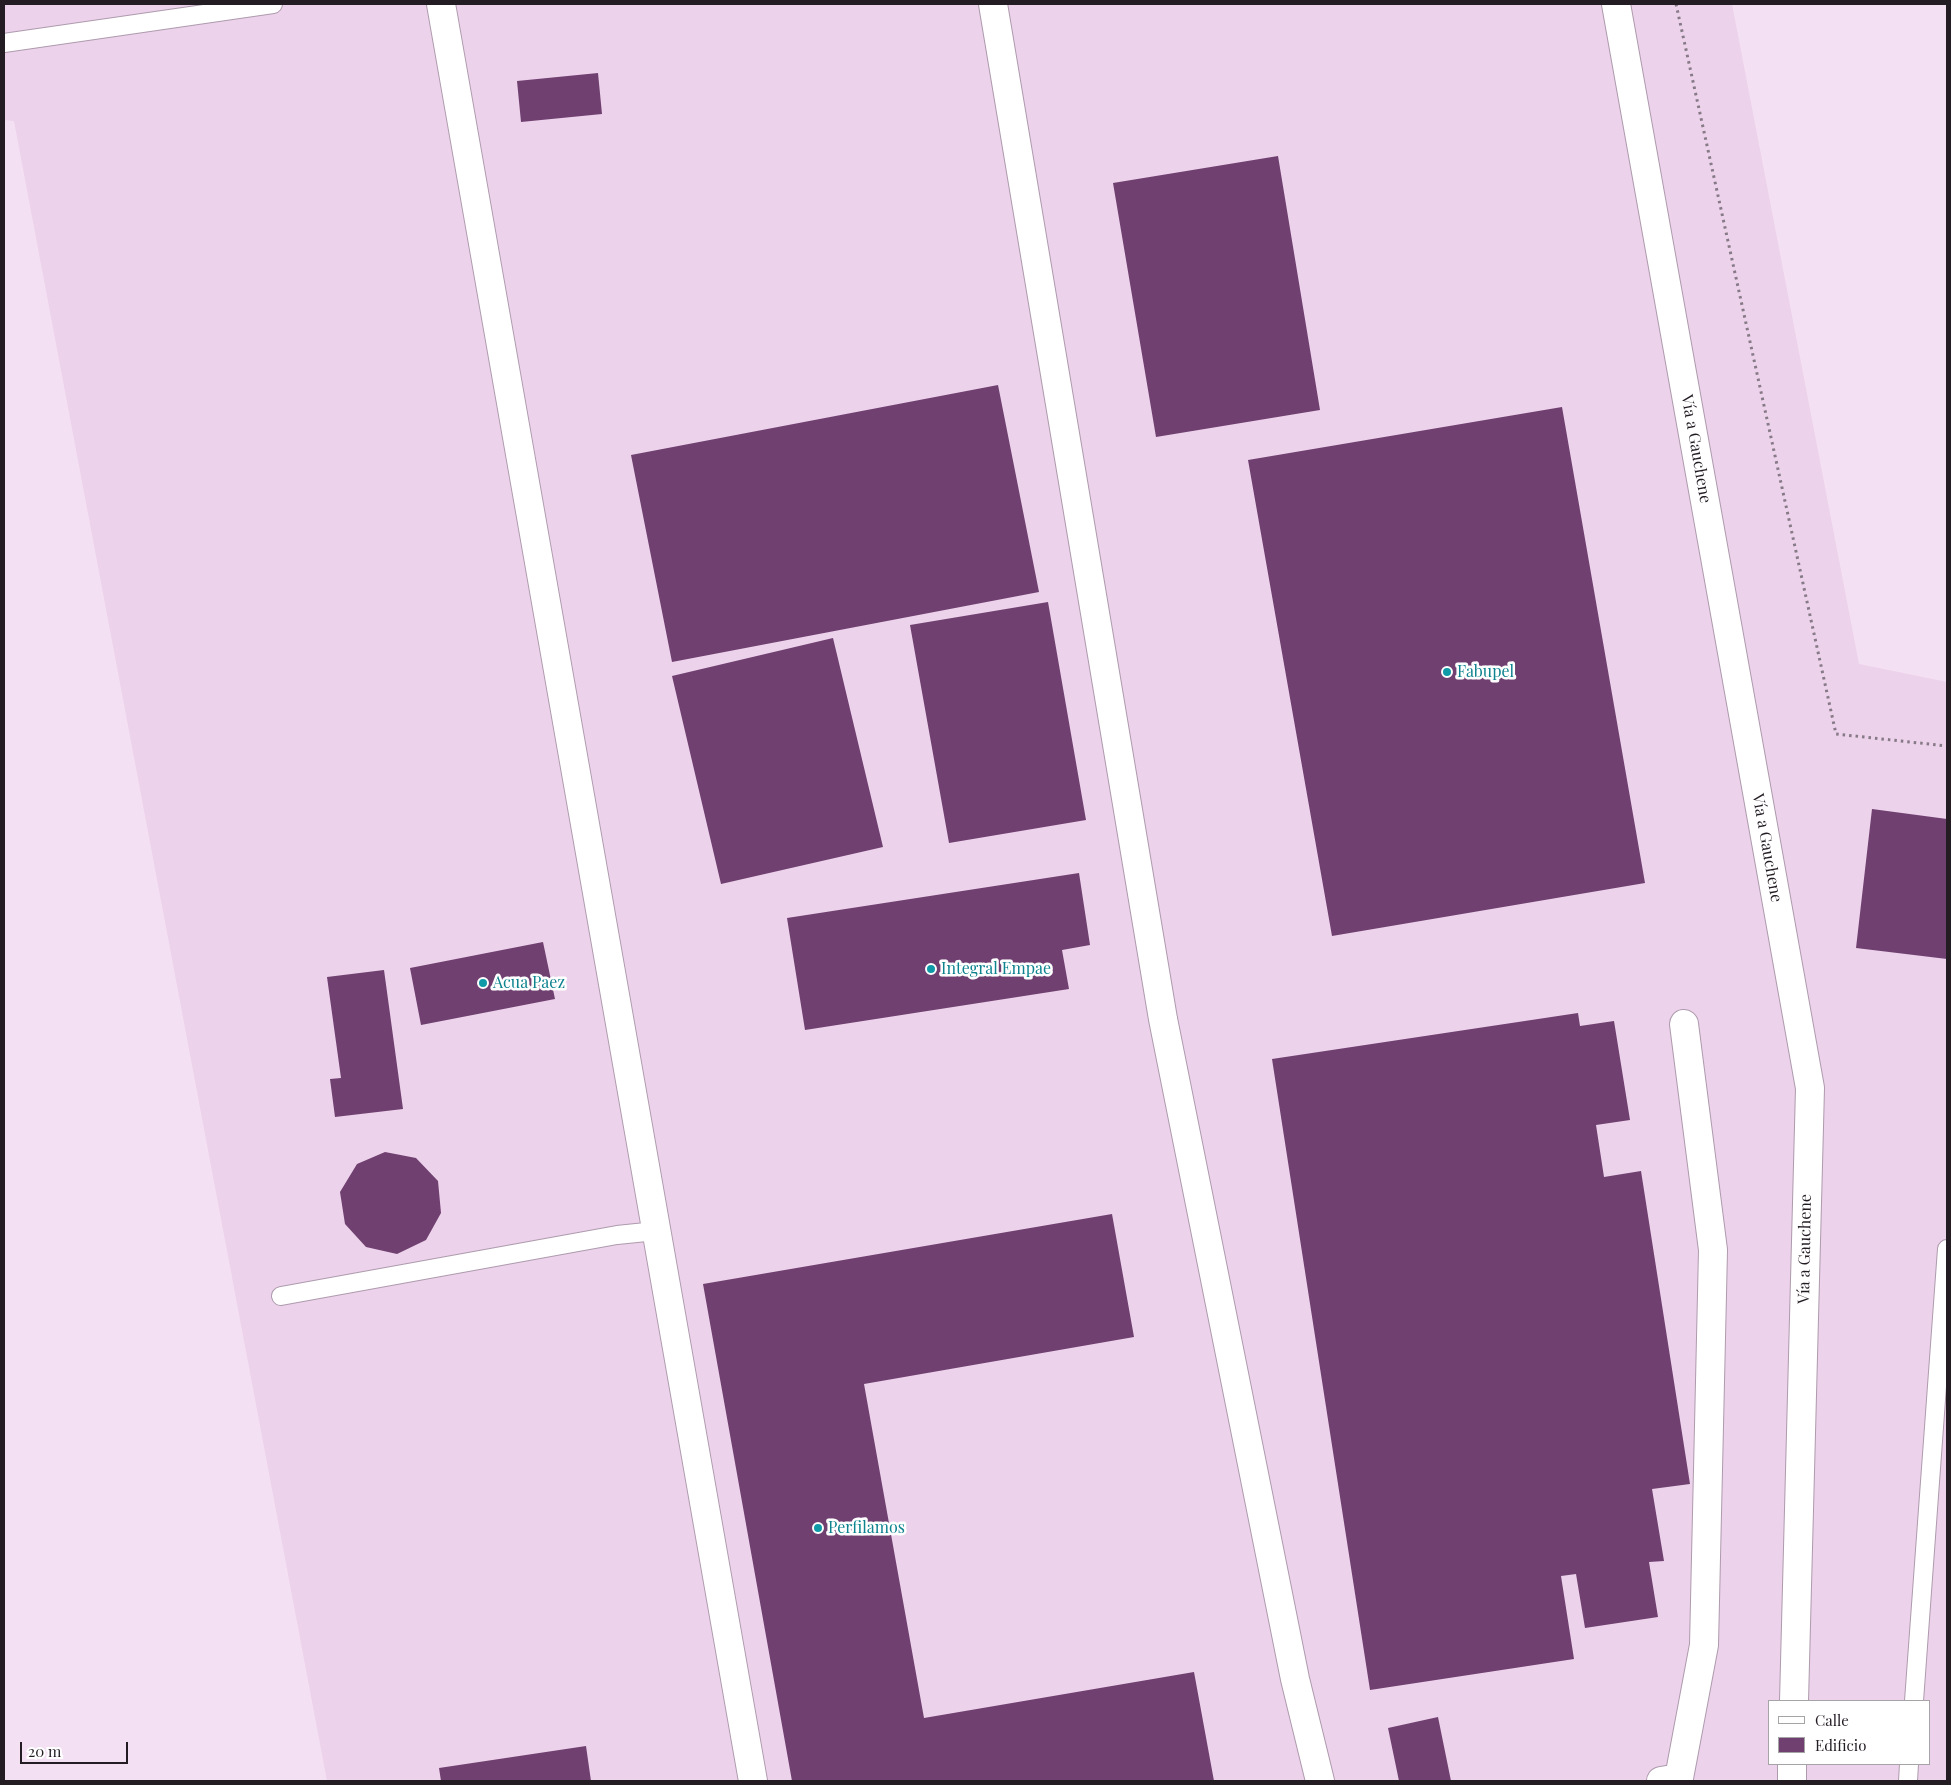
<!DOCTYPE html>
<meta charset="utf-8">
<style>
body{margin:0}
#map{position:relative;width:1951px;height:1785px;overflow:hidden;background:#f4e0f3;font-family:"Playfair Display",serif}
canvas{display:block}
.frame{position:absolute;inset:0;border:5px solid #231c23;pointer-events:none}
.legend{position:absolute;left:1768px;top:1700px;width:162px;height:65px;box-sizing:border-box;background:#fff;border:1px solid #a7a4a7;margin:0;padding:6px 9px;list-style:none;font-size:15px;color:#231c23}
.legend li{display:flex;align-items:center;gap:10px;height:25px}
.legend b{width:25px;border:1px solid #a7a4a7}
.scale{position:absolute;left:20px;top:1742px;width:108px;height:22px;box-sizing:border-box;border:2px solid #231c23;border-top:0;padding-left:6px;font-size:15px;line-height:18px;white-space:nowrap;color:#231c23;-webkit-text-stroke:4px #fff;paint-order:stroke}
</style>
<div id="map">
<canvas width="1951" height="1785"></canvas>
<div class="frame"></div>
<ul class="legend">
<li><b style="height:6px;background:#fff"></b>Calle</li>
<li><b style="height:14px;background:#704070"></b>Edificio</li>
</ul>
<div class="scale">20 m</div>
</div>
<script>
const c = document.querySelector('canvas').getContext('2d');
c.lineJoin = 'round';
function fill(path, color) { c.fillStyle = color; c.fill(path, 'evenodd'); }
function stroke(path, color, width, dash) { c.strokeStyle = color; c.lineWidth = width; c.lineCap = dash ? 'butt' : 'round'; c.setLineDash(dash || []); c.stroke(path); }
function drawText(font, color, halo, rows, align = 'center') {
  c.font = font + ' "Playfair Display",serif'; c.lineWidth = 5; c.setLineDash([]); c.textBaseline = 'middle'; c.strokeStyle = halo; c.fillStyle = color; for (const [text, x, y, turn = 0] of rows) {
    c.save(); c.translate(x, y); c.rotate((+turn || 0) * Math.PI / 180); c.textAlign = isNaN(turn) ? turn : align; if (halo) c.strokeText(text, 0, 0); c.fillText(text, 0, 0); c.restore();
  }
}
const built = new Path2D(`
 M4,4H1732L1859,664L1947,682V1781H327L14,121L4,120ZM1770,1701H1930V1764H1770Z`);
const building = new Path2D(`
 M598,73L602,114L521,122L517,81Z
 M1278,156L1320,410L1156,437L1113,183Z
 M998,385L1039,592L672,662L631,455Z
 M1562,407L1645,883L1332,936L1248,460Z
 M1048,602L1086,820L949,843L910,625Z
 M833,638L883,847L721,884L672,676Z
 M1872,809L1947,819V959L1856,948Z
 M1079,873L1090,945L1062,950L1069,989L805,1030L787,918Z
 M543,942L555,999L421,1025L410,968Z
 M384,970L403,1109L335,1117L330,1079L341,1078L327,977Z
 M1578,1013L1580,1026L1614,1021L1630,1120L1596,1125L1604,1177L1641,1171L1690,1484L1652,1489L1664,1561L1649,1562L1658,1617L1585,1628L1576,1574L1561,1576L1574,1659L1370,1690L1272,1059Z
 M385,1152L416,1158L438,1181L441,1213L426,1240L397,1254L366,1247L345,1224L340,1192L357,1164Z
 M1112,1214L1134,1337L864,1384L924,1718L1194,1672L1214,1781H792L703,1284Z
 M1438,1717L1451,1781H1399L1388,1728Z
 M586,1746L591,1781H441L439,1768Z`);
const path = new Path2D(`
 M1676,4L1836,734L1947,746`);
const lane = new Path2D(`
 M4,43L273,4
 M281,1296L617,1235L656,1231
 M1914,1701L1947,1249
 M1908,1781L1909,1764`);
const street = new Path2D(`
 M441,4L753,1781
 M993,4L1163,1019L1295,1679L1320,1781
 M1661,1781L1679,1778L1704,1645L1713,1250L1684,1024`);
const secondary = new Path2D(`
 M1616,4L1810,1088L1794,1701
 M1792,1781V1764`);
const markers = [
 [1447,672,5,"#0f9aa8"],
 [931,969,5,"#0f9aa8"],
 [483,983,5,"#0f9aa8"],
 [818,1528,5,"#0f9aa8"]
];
const streetNames = [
 ["Vía a Gauchene",1696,449,80],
 ["Vía a Gauchene",1767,848,80],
 ["Vía a Gauchene",1805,1249,-89]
];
const cultureNames = [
 ["Fabupel",1457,672],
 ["Integral Empae",941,969],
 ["Acua Paez",493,983],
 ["Perfilamos",828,1528]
];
fill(built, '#ecd2eb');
fill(building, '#704070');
stroke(lane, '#ae9bad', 20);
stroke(street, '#ae9bad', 30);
stroke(secondary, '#ae9bad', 30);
stroke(path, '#877a87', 3, [2.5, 4]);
stroke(lane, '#fff', 18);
stroke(street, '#fff', 28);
stroke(secondary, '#fff', 28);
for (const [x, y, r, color] of markers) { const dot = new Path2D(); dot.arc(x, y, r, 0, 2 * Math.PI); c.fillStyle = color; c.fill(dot); stroke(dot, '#fff', 2); }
drawText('16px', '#231c23', '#fff', streetNames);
drawText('16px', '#0d838f', '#fff', cultureNames, 'left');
</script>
